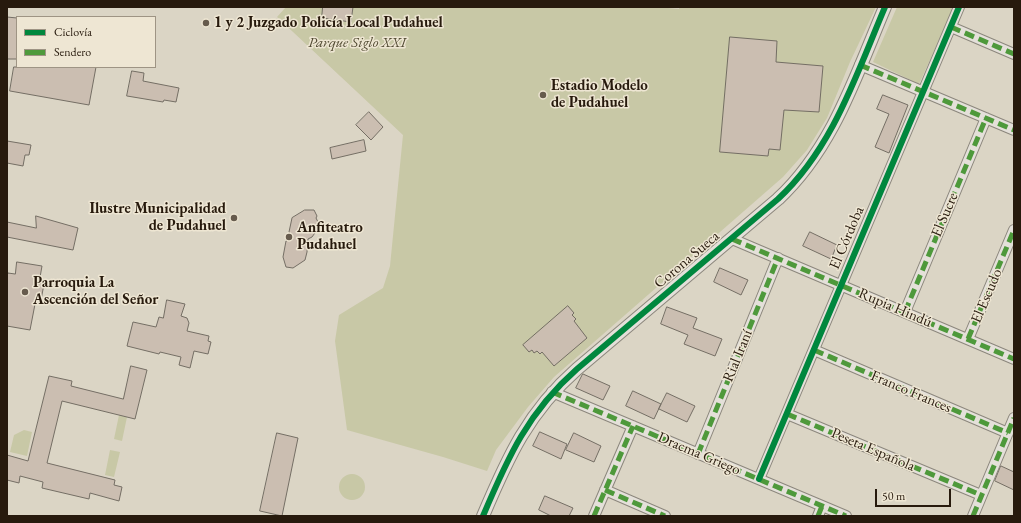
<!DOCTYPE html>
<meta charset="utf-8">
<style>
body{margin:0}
#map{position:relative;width:1021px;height:523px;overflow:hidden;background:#dbd5c5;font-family:"EB Garamond",serif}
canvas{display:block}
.frame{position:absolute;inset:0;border:8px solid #271a0d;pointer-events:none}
.legend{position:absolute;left:16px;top:16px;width:140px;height:52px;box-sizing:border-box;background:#eee6d3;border:1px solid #9e9484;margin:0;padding:5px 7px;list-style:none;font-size:12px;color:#271a0d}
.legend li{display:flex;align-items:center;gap:8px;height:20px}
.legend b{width:20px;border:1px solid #9e9484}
.scale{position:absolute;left:875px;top:489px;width:76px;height:18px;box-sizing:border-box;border:2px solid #271a0d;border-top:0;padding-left:5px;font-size:12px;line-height:14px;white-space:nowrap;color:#271a0d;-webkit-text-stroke:3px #eee6d3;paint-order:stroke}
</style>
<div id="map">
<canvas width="1021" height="523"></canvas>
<div class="frame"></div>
<ul class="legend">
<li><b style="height:5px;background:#00873e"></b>Ciclovía</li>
<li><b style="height:5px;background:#4e993b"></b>Sendero</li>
</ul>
<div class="scale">50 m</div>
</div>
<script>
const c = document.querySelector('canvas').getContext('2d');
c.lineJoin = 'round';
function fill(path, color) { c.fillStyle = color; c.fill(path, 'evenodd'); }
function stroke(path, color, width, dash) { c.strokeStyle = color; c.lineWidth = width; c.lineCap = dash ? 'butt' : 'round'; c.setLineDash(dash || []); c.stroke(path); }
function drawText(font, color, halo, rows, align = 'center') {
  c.font = font + ' "EB Garamond",serif'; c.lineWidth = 3; c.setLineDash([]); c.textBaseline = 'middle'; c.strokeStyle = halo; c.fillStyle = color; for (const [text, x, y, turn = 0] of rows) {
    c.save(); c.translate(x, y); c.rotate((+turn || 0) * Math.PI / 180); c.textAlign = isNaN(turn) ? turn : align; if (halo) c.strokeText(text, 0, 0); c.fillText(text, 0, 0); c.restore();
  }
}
const green = new Path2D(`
 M286,7H657L679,9V7H876L850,62L827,118L807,150L783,177L554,377L528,407L496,450L487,471L443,457L347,430L335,341L339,315L383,288L390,266L403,135L277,17Z
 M897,7H954L919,84L873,62Z
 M119,415L127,417L122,441L114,439Z
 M24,430L32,432L27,456L10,452L14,435Z
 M110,450L120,452L114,477L105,475Z
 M339 487a13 13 0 1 1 26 0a13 13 0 1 1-26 0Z`);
const building = new Path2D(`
 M323,7H353L351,22L322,18Z
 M7,17L17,18V59H7Z
 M730,37L777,41L776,62L823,66L819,112L784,110L780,150L769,149L768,156L720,152Z
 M14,67H96L89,105L10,91Z
 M132,71L144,73L143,81L179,88L176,102L164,100L163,102L127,96Z
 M883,95L908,105L889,153L875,147L889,114L877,109Z
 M369,112L383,127L371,140L356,125Z
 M364,140L366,151L332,159L330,148Z
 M7,141L31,145L29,155H25L23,166L7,163Z
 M305,210H314L317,216L316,218L320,226L312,237L308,239L307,252L305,260L293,268L286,267L283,257L286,241L293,238L289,232L292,218Z
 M36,216L78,228L73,250L7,237V222L36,228Z
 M810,232L837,245L831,259L803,246Z
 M17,262L42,266L39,283L44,284L41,300L36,299L30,330L7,326V275L8,273L15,274Z
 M720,268L748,280L741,295L714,282Z
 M167,300L185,304L181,316L187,318L189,323L187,331L209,336L208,341L211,342L208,354L194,351L190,368L179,365L181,357L160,352L159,354L127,346L133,322L156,327L159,317L163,318Z
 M568,306L574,313L572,315L576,319L574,321L587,338L554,366L542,352L540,354L537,351L534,353L532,350L529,352L523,345Z
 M667,307L697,318L693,328L722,339L715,356L684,344L688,335L661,324Z
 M131,366L147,370L135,419L62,401L47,463L115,480L114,485L122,487L119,501L90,493L89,499L42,488L43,482L20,476L19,483L7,480V455L28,461L49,376L72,381L71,386L123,399Z
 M583,374L610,386L603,400L576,388Z
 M633,391L661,404L654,419L626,406Z
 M667,393L695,406L687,422L659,409Z
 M540,432L567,444L561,459L533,446Z
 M277,433L298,438L282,516L260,511Z
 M574,433L601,446L594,462L566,450Z
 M1001,466L1014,472V490L995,481Z
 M545,496L573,508L569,516H551L539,510Z`);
const minor = new Path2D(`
 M951,27L1014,54
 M860,65L1014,130
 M732,239L1014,359
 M905,312L986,118
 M968,339L1014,230
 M814,350L1008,433
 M552,392L846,516
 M787,414L981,495
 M698,454L778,258
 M759,479L959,7
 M605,490L665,516
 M594,516L633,426
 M818,516L822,506
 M973,516L1014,418`);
const tertiary = new Path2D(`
 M483,516C508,457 528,412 577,369L778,199C833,148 856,75 885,7`);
const quiet = new Path2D(`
 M951,27L1014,54
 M860,65L1014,130
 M732,239L1014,359
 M905,312L986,118
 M968,339L1014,230
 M814,350L1008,433
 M552,392L846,516
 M787,414L981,495
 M698,454L778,258
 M605,490L665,516
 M594,516L633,426
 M818,516L822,506
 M973,516L1014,418`);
const cycleway = new Path2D(`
 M759,479L959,7
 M483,516C508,457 528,412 577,369L778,199C833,148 856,75 885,7`);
const markers = [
 [206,23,4,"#665b4d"],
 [543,95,4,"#665b4d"],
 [234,218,4,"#665b4d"],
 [289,237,4,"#665b4d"],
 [25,292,4,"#665b4d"]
];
const poiNames = [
 ["1 y 2 Juzgado Policía Local Pudahuel",214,23],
 ["Estadio Modelo",551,86],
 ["de Pudahuel",551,103],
 ["Ilustre Municipalidad",226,209,"right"],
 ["de Pudahuel",226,226,"right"],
 ["Anfiteatro",297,228],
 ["Pudahuel",297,245],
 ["Parroquia La",33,283],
 ["Ascención del Señor",33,300]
];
const parkNames = [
 ["Parque Siglo XXI",357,43]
];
const streetNames = [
 ["El Sucre",945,215,-67],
 ["El Córdoba",847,238,-67],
 ["Corona Sueca",687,260,-40],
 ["El Escudo",987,296,-67],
 ["Rupia Hindú",895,308,23],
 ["Rial Iraní",738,356,-68],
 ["Franco Frances",911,392,23],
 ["Peseta Española",873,450,23],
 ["Dracma Griego",699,454,23]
];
fill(green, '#c8c8a6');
fill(building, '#cbbeb1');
stroke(building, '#746e64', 1);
stroke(minor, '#8c877d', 12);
stroke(tertiary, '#8c877d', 14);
stroke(minor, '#e4e0d9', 10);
stroke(tertiary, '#e4e0d9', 12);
stroke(quiet, '#4e993b', 5, [10, 5]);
stroke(cycleway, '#00873e', 6);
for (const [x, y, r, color] of markers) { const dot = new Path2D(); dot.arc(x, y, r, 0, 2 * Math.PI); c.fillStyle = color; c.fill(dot); stroke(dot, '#eee6d3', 1.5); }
drawText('bold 15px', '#271a0d', '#eee6d3', poiNames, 'left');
drawText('italic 15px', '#524b33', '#eee6d3', parkNames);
drawText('15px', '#271a0d', '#eee6d3', streetNames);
</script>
